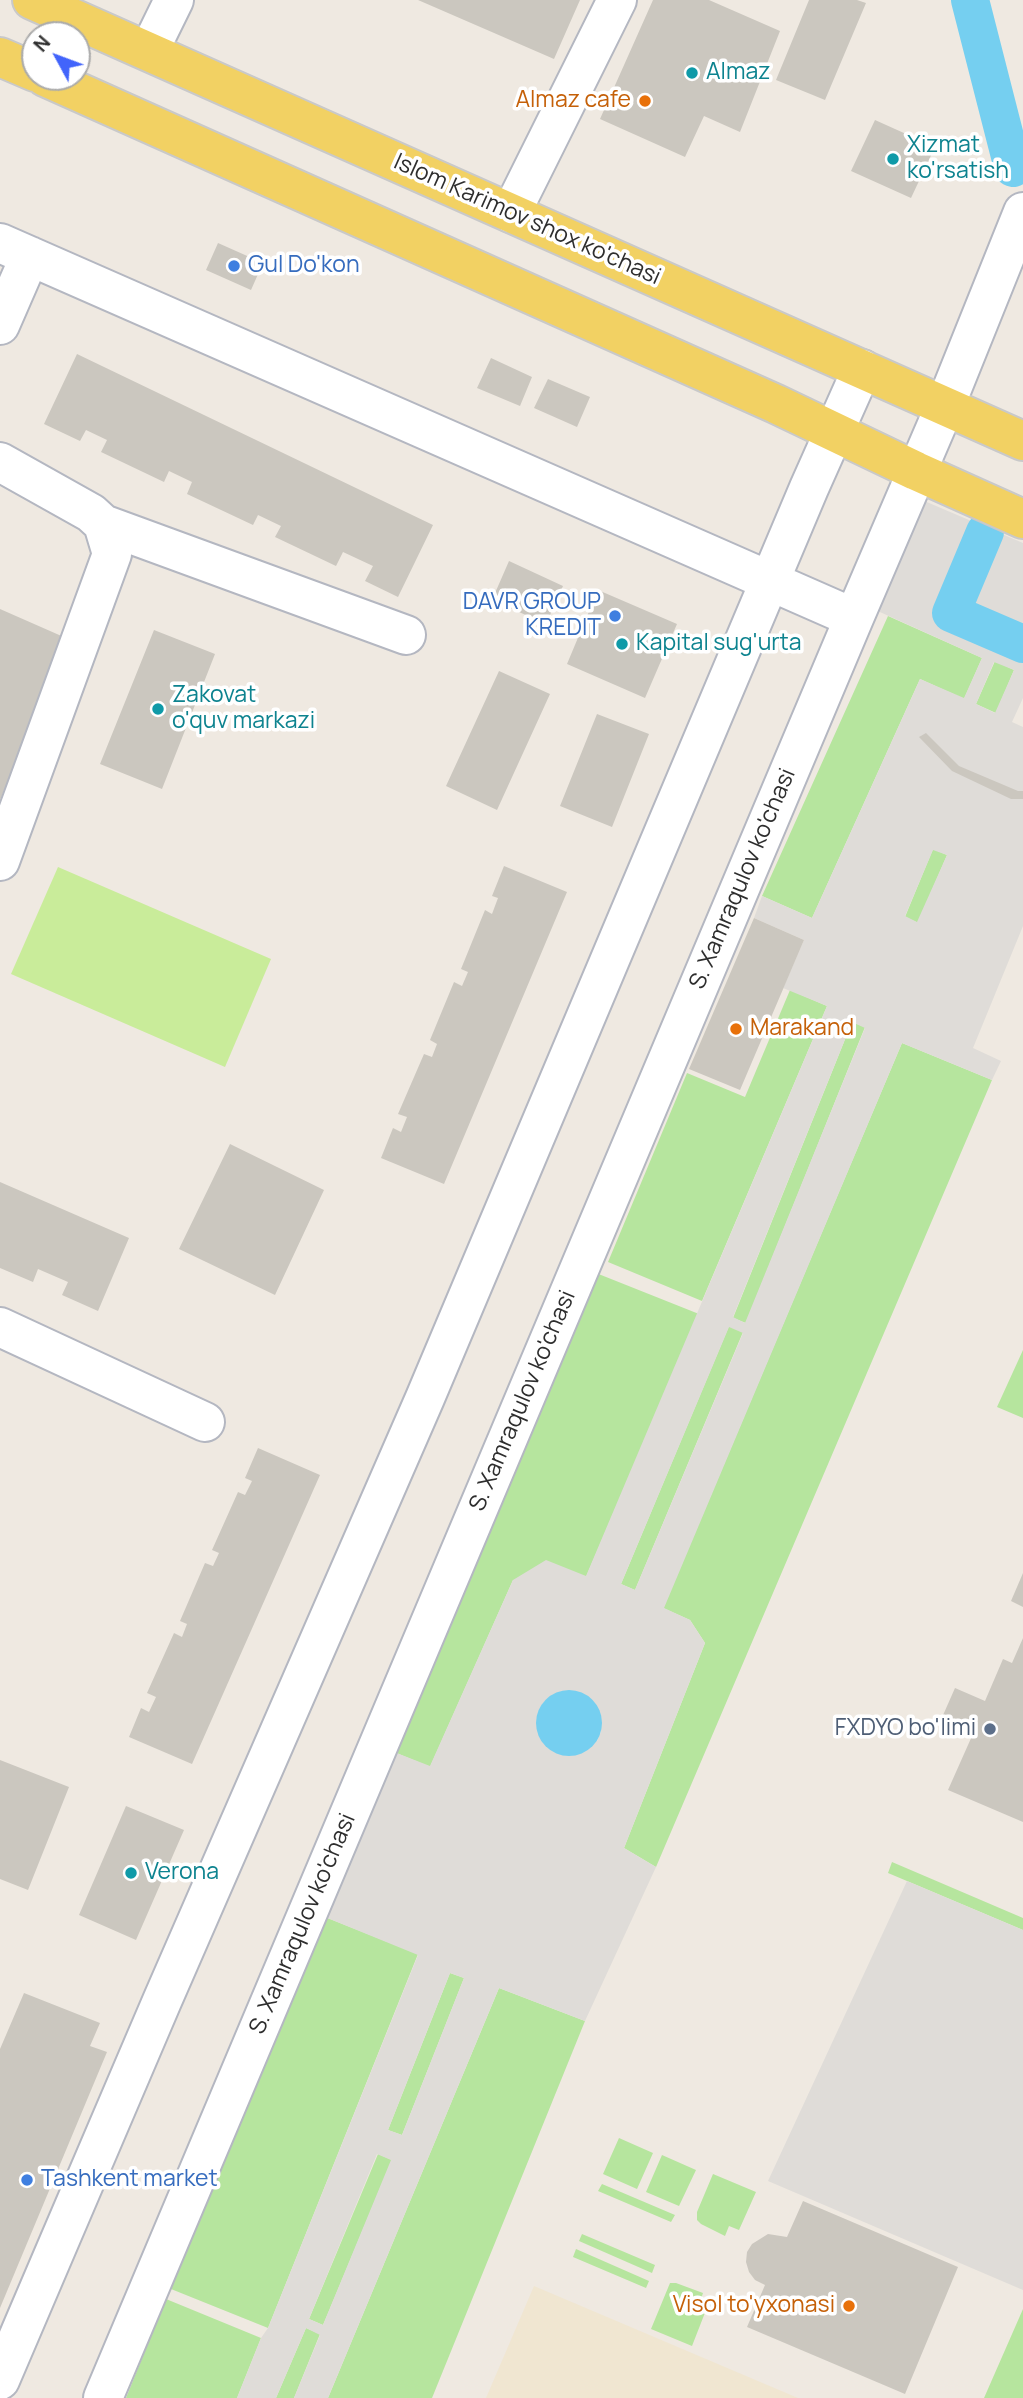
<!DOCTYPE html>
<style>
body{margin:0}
#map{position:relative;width:1023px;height:2398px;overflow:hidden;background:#efe9e1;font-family:Manrope,sans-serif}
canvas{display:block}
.north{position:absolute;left:21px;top:21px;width:70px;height:70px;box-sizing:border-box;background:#fff;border:2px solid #ababab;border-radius:50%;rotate:311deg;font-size:19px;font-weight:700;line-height:28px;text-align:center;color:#2e2e2e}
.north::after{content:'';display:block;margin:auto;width:24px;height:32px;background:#4264fb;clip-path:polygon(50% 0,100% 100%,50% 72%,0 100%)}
</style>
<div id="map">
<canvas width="1023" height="2398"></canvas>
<div class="north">N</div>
</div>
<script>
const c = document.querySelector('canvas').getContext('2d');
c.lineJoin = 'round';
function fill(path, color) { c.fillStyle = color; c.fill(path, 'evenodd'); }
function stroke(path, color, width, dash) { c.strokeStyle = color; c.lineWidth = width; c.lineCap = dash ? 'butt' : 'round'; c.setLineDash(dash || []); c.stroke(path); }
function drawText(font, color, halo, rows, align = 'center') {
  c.font = font + ' Manrope,sans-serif'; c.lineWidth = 7; c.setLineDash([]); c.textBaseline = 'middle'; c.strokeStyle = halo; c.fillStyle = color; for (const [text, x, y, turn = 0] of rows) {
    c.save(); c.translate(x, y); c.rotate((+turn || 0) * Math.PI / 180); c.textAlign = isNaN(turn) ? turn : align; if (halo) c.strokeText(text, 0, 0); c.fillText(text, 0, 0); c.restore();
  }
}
const education = new Path2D(`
 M534,2286L798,2398H486Z`);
const green = new Path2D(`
 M888,616L982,658L964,699L920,679L812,918L762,896Z
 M995,661L1014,670L996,713L976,704Z
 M933,849L947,855L918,923L905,917Z
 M790,990L827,1006L702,1301L608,1262L687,1073L745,1097Z
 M852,1022L865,1027L746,1323L733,1318Z
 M902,1043L992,1080L656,1867L624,1848L705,1643L690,1620L663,1608Z
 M596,1273L699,1314L586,1577L513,1580L430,1767L394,1752Z
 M729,1326L743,1332L635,1590L621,1584Z
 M1023,1350V1418L997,1407Z
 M892,1862L1023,1918V1930L888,1873Z
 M320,1915L418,1954L268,2328L171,2289Z
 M450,1973L464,1978L402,2135L388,2130Z
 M499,1988L585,2021L432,2398H328Z
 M619,2138L653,2153L637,2189L603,2174Z
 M378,2154L392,2160L323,2325L309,2319Z
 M662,2155L696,2170L679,2206L646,2192Z
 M713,2174L756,2192L739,2230L729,2226L725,2236L701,2224L697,2220V2212Z
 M602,2184L675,2215L671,2222L598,2191Z
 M582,2234L655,2265L652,2273L579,2241Z
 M576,2249L649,2281L646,2288L573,2257Z
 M670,2283H676L703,2293L700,2302L708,2305L692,2346L651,2329Z
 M166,2299L261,2338L237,2398H126Z
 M1023,2309V2398H984Z
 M306,2328L320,2334L294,2398H276Z`);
const pitch = new Path2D(`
 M58,867L271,959L225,1067L11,974Z`);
const plaza = new Path2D(`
 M922,500L1023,543V698L1012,722L1023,727V926L973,1048L1001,1061L992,1080L902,1043L664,1608L690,1620L705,1643L624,1848L656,1867L585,2021L499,1988L328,2398H294L320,2335L306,2328L276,2398H237L261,2338L268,2328L418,1955L320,1915L394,1752L430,1766L513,1580L546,1560L586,1576L827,1006L783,988L804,940L754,918L762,896L812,918L920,679L964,698L982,658L871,608ZM994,662L1014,670L995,713L976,704ZM933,850L947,855L917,922L905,916ZM852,1022L865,1028L745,1323L733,1317ZM729,1327L743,1333L635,1590L621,1584ZM563,1691H574L585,1695L601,1721V1732L597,1741L538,1711L544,1702L552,1695ZM450,1973L464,1978L402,2135L388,2130ZM377,2154L391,2160L323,2325L309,2319Z
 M907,1881L1023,1930V2290L768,2181Z`);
const water = new Path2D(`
 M536 1723a33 33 0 1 1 66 0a33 33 0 1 1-66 0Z`);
const canal = new Path2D(`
 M970,0L1013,168
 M985,532L951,613L1023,644`);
const building = new Path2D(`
 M418,0H580L554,59Z
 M653,0H709L780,31L740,132L704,116L685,157L600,119Z
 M809,0H857L866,3L825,100L776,80Z
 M875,120L935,147L911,198L851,171Z
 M218,243L263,263L251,290L206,270Z
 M77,354L433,525L398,597L365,581L373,566L343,552L336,566L275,537L281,526L258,515L253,525L187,494L192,482L169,471L164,482L101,452L107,440L86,430L80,441L44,424Z
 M491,358L532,377L520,406L477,388Z
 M548,379L590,397L577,427L534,408Z
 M509,561L563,586L546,624L492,600Z
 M598,590L677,624L645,698L567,664Z
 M0,609L66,638L0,800Z
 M154,630L215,654L162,789L100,764Z
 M499,671L550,694L497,810L446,786Z
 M597,714L649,734L612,827L560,806Z
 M926,733L959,766L1018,791H1023V799H1011L952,771L919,737Z
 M504,866L567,892L444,1184L381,1158L393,1128L401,1132L407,1117L398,1114L424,1054L432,1057L437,1044L430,1040L454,982L462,986L468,972L461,969L485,910L492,914L498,898L492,896Z
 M754,918L804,940L740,1090L689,1069Z
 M230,1144L324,1190L275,1295L179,1249Z
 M0,1182L129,1238L98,1311L62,1295L68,1282L38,1269L33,1282L0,1268Z
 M258,1448L320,1475L192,1764L129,1737L141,1708L149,1712L156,1697L147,1693L174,1633L182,1637L187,1624L180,1621L205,1563L213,1566L219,1553L212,1550L238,1492L245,1495L252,1481L245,1478Z
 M1023,1573V1607L1011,1601Z
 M1023,1638V1822L948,1790L972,1736L940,1722L955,1688L985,1701L1003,1659L1012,1663Z
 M0,1760L69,1787L28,1890L0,1879Z
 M126,1806L184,1830L136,1940L79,1915Z
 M24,1993L100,2023L90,2046L107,2052L0,2308V2049Z
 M803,2201L958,2267L905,2394L747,2327L765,2285L755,2280L749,2272L746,2262L747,2252L752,2244L768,2234L787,2237Z`);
const minor = new Path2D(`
 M149,51L174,0
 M511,213L617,0
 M0,243L854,618
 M0,325L30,256
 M0,462L91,513L103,524L112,554L0,861
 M103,524L406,635
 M0,1327L205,1422
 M0,2380L162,2001L425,1398L809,488L862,369
 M103,2398L854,618L945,406L1023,212`);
const major = new Path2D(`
 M32,0L1023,441
 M0,57L35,72
 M45,77L776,404L916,471L1023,519`);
const markers = [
 [692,73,7,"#0f9aa8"],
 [645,101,7,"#e8710a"],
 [893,159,7,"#0f9aa8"],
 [234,266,7,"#3f7fe0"],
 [615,616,7,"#3f7fe0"],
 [622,644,7,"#0f9aa8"],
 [158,709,7,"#0f9aa8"],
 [736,1029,7,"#e8710a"],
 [990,1729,7,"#5c6f8a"],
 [131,1873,7,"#0f9aa8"],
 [27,2180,7,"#3f7fe0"],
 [849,2306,7,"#e8710a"]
];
const cultureNames = [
 ["Almaz",706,73],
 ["Xizmat",907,146],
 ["ko'rsatish",907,172],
 ["Kapital sug'urta",636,644],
 ["Zakovat",172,696],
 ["o'quv markazi",172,722],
 ["Verona",145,1873]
];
const foodNames = [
 ["Almaz cafe",631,101],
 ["Marakand",750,1029,"left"],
 ["Visol to'yxonasi",835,2306]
];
const streetNames = [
 ["Islom Karimov shox ko'chasi",527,220,24],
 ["S. Xamraqulov ko'chasi",743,879,-67],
 ["S. Xamraqulov ko'chasi",523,1401,-67],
 ["S. Xamraqulov ko'chasi",303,1924,-67]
];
const shopNames = [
 ["Gul Do'kon",248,266],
 ["DAVR GROUP",601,603,"right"],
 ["KREDIT",601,629,"right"],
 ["Tashkent market",41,2180]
];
const serviceNames = [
 ["FXDYO bo'limi",976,1729]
];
fill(education, '#f0e6d1');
fill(green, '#b6e59e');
fill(pitch, '#c9ec9a');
fill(plaza, '#dfdcd8');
fill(water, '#75cff0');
stroke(canal, '#75cff0', 38);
fill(building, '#cbc7bf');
stroke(minor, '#b4b7c1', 42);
stroke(major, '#c9c9c9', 42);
stroke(minor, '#fff', 38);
stroke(major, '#f2d163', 38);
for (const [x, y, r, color] of markers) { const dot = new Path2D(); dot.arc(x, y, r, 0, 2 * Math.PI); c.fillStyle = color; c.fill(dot); stroke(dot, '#fff', 2.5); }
drawText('23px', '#0d838f', '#fff', cultureNames, 'left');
drawText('23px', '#c56008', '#fff', foodNames, 'right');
drawText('23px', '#2e2e2e', '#fff', streetNames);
drawText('23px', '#366cbe', '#fff', shopNames, 'left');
drawText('23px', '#4e5e75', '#fff', serviceNames, 'right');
</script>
